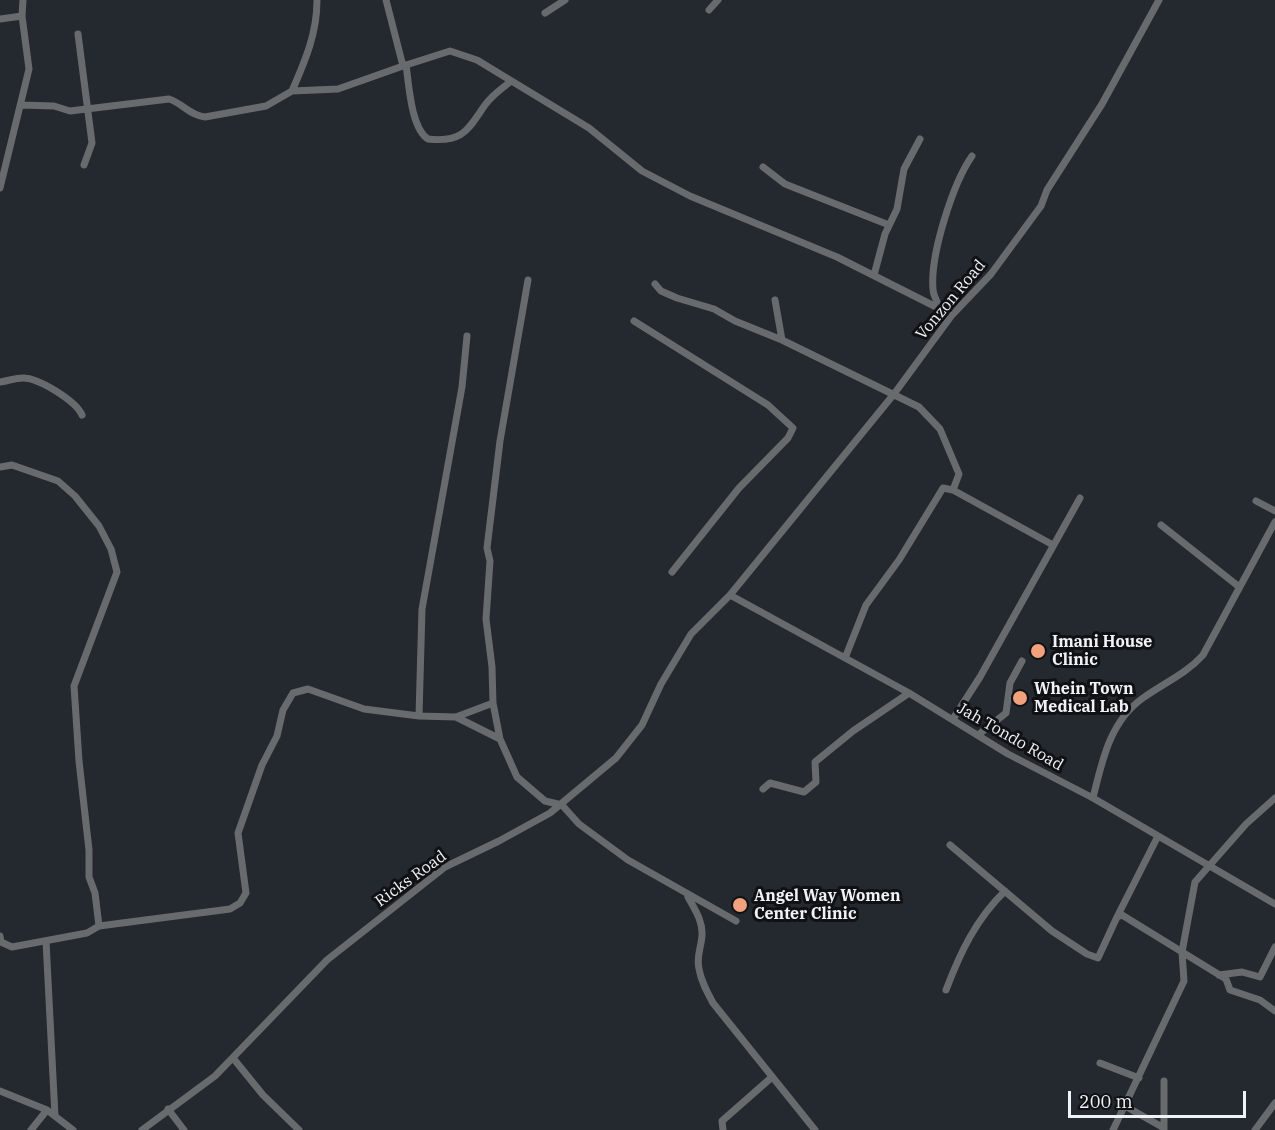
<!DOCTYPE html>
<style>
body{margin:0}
#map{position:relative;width:1275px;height:1130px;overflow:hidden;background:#23292f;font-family:"IBM Plex Serif",serif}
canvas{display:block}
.scale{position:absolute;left:1068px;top:1091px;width:178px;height:27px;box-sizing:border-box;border:3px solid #eff3f8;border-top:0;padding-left:8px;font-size:18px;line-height:21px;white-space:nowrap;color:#eff3f8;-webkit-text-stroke:4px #0f1114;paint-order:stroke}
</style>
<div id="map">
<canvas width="1275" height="1130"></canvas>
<div class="scale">200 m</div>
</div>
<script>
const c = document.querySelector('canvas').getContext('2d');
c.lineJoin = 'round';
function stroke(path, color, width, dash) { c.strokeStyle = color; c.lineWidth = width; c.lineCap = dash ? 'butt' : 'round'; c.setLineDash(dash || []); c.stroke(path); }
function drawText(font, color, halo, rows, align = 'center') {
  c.font = font + ' "IBM Plex Serif",serif'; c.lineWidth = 6; c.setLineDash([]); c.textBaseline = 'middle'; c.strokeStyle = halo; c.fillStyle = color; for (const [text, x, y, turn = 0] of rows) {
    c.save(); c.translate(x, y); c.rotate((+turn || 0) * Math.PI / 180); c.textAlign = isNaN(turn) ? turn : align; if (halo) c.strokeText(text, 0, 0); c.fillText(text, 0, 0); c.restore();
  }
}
const minor = new Path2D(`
 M709,10L718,0
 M545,13L565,0
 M0,19L22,16
 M78,34L92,143L84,165
 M406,65C409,85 411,128 428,139C464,143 468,129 485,105C492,95 501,89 510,82
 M403,66L450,51L477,60L589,128L642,171L690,196L837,257L952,315
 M292,91C305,61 317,34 317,0
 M21,105L54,106L70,111L169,99C182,103 191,116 205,117L266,106L292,91L338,89L403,66L386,0
 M763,167L785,184L889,225
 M0,188L29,69L22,16L23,0
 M874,275L885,234L897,209L904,169L920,139
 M655,284L661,291L677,298L714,309L735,321L782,340
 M775,300L782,340L919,407L940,429L959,474L953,490L943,488L899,560L866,605L845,658
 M939,306C937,301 933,295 933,289C930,255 953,183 972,156
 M634,321L768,405L793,428L788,438L739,488L672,572
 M0,382C7,381 16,378 23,378C39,378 76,401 82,415
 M0,467L12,465L58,481L75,496L99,526L111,549L117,572L74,686L79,761L89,850V877L95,893L99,926
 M953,490L1053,545
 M1256,501L1275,511
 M1161,525L1238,586
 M730,595L909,693L1008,754L1093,798L1275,904
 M419,716L422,609L462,387L467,336
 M456,717L500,739L517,777L545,801L562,805L579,824L628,860L736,921
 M953,719L980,677L1080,498
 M978,735L1006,713L1010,683L1022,661
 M500,739L493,703L492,667L486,619L490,561L487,548L500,441L528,280
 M763,789L770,783L804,792L816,782L815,762L853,731L909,693
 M1093,798C1102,761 1110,721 1143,698C1164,683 1186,674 1203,655L1275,522
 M950,845L1052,931L1087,954L1098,958L1117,917L1122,915L1226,979L1230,990L1260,1000L1275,1011
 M688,897C695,910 703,921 702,936C701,948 696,957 699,969C701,981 707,992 713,1003L815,1130
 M1117,917L1157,838
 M0,936L1,942L12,947L87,933L99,926L230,909L240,903L246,893L238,833L262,765L277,736L283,710L293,693L308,689L364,709L419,716L456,717L493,703
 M46,941L55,1116
 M1219,975L1242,972L1260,977L1275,947
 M946,990C960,953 976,919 1005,891
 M233,1058L263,1095L299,1130
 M1100,1063L1139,1078
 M1164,1081V1130
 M0,1091L47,1110L73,1130
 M1125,1106L1164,1128
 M168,1109L184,1130
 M31,1130L47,1110
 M142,1130L215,1076L327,960L445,867L499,841L550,813L616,758L642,725L661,684L691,634L730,595L894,394L952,315L991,274L1041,206L1047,190L1102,104L1159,0
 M723,1130L722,1121L772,1077
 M1113,1130L1184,981L1182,952L1195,882L1246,824L1275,798
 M1255,1130L1275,1103`);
const markers = [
 [1038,651,8,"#f1a17c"],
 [1020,698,8,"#f1a17c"],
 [740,905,8,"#f1a17c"]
];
const streetNames = [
 ["Vonzon Road",951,300,-50],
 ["Jah Tondo Road",1010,737,30],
 ["Ricks Road",411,879,-36]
];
const poiNames = [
 ["Imani House",1052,642],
 ["Clinic",1052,660],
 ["Whein Town",1034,689],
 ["Medical Lab",1034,707],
 ["Angel Way Women",754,896],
 ["Center Clinic",754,914]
];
stroke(minor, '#686b6e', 7);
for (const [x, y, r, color] of markers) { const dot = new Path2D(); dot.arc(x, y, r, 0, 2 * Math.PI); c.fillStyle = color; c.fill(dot); stroke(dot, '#0f1114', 2); }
drawText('16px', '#eff3f8', '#0f1114', streetNames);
drawText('bold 16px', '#eff3f8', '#0f1114', poiNames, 'left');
</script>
